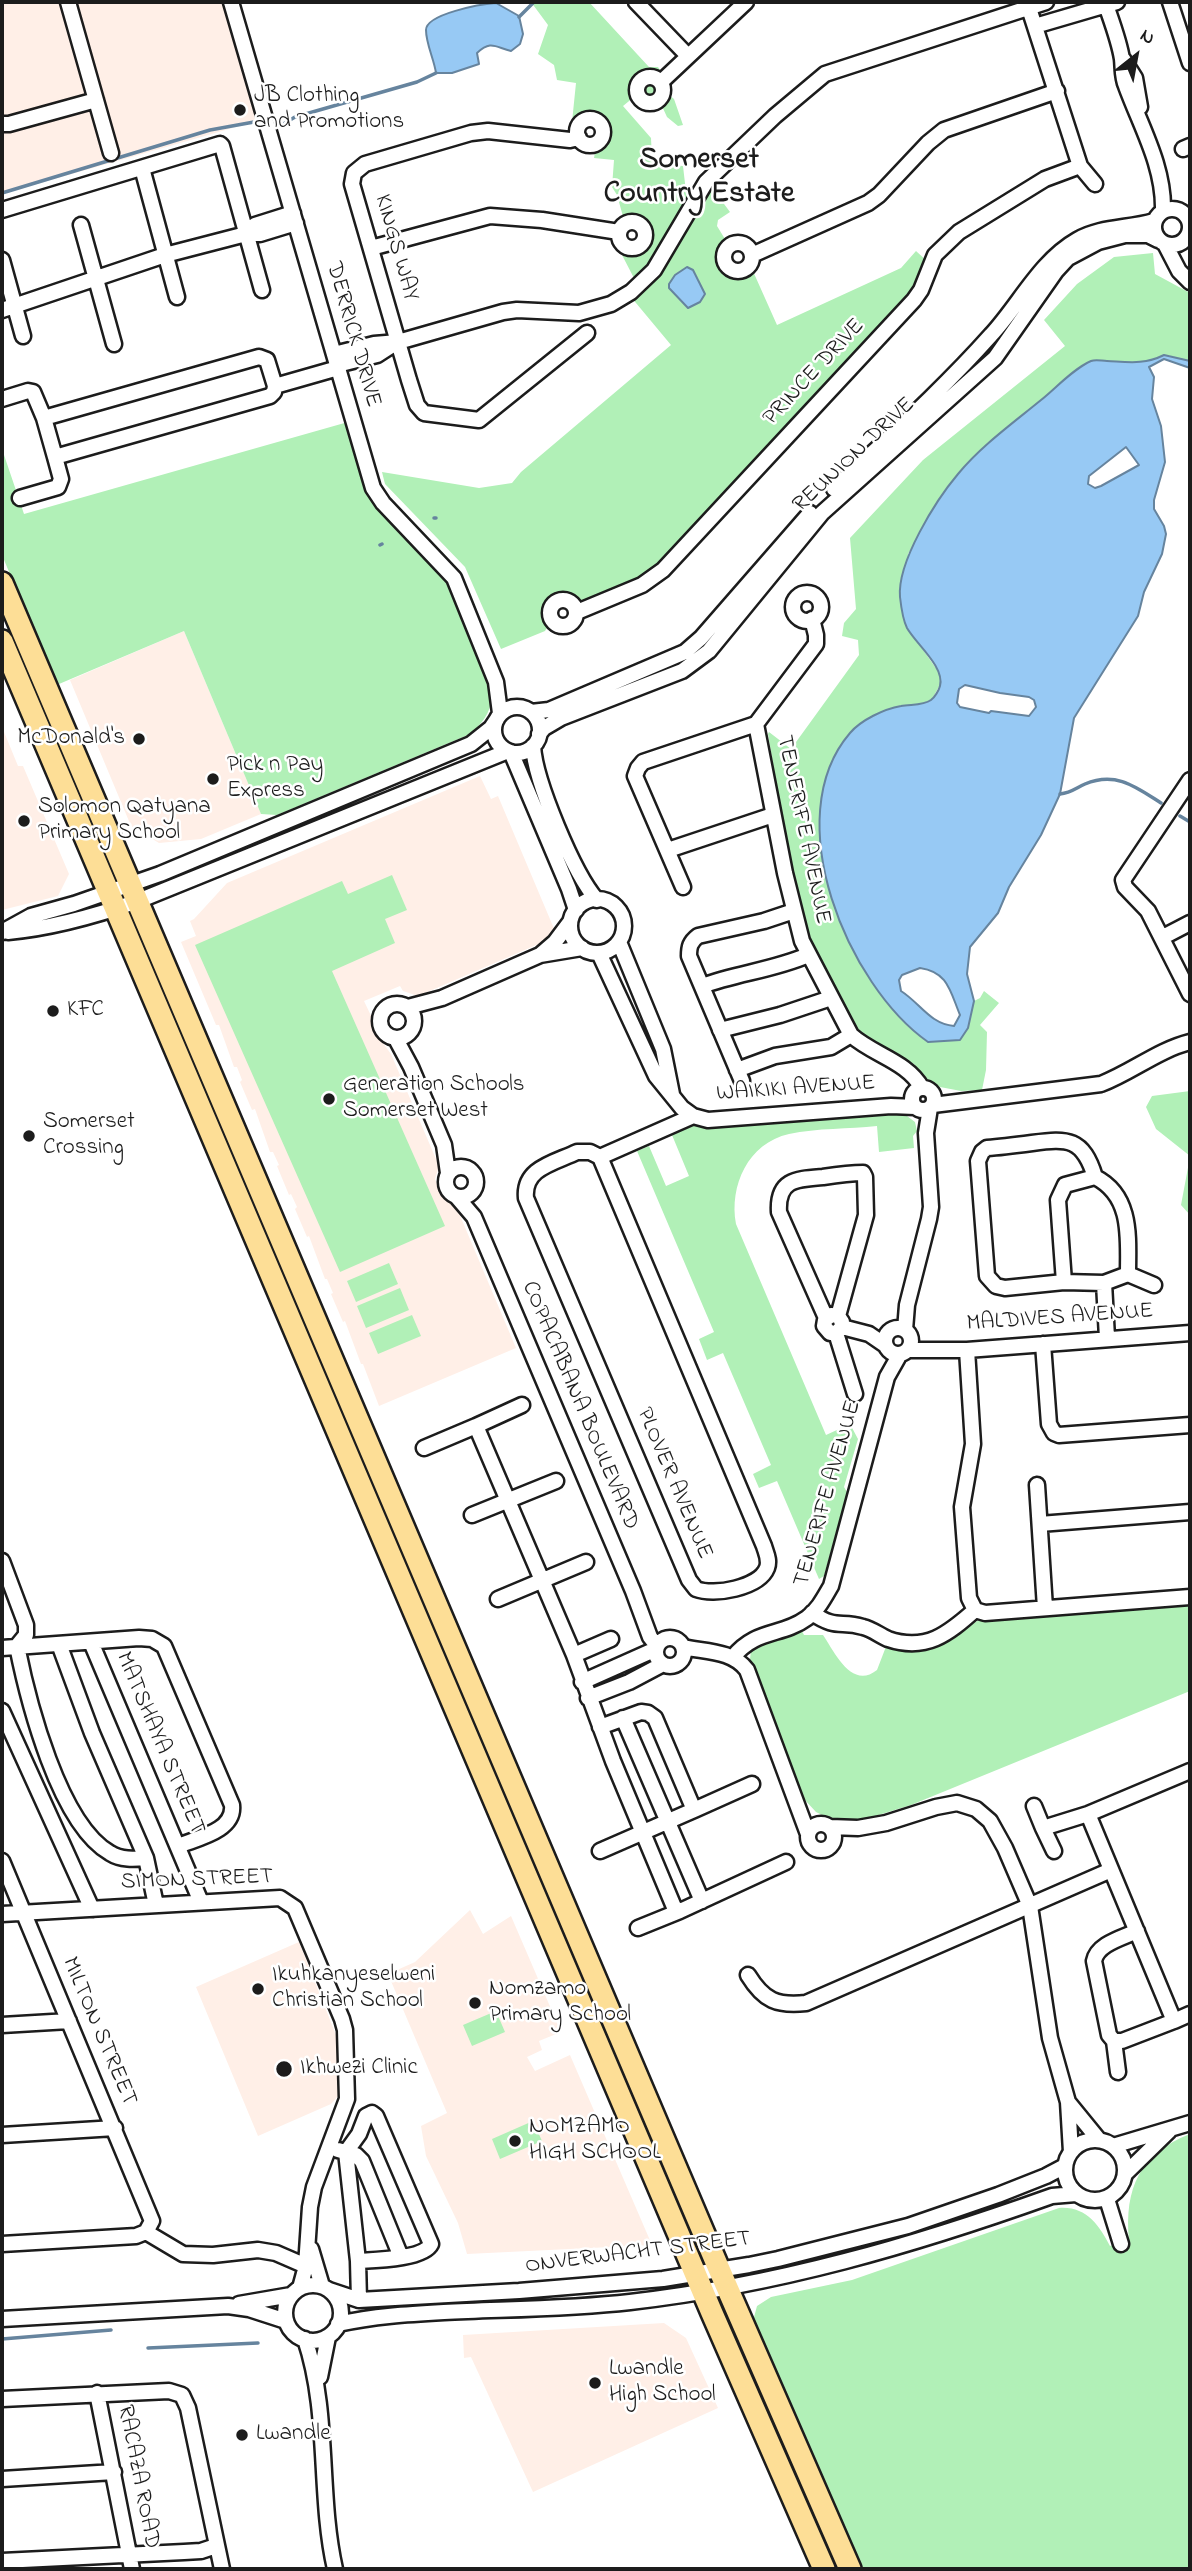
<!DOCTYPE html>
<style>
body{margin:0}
#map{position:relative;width:1192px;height:2571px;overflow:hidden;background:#fff;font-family:"Indie Flower",sans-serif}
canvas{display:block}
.frame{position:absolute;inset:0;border:4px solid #1c1c1c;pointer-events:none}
.north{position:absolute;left:1101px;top:21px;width:70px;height:70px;-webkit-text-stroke:5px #fff;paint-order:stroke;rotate:31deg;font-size:19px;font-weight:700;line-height:28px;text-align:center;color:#1c1c1c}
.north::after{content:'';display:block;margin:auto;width:24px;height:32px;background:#1c1c1c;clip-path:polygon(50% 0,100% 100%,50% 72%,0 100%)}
</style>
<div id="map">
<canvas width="1192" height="2571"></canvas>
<div class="frame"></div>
<div class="north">N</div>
</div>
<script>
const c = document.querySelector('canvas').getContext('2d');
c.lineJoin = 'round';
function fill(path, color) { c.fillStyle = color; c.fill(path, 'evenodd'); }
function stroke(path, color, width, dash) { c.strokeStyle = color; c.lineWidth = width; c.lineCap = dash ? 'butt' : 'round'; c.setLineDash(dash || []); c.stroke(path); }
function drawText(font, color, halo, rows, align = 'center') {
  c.font = font + ' "Indie Flower",sans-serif'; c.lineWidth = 5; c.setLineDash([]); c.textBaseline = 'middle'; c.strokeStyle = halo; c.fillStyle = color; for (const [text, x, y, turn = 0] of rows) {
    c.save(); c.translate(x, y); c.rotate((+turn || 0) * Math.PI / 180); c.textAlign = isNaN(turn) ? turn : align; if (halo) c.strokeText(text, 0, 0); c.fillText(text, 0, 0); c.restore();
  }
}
const built = new Path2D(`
 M2,2H231L264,119L2,194Z
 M184,631L261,814L201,839L159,843L131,826L70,680Z
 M2,727L18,766H23L69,874L58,896L2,910Z
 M480,776L491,799L498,796L555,931L541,943L418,996L403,991L400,986L364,1001L373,1020L374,1031L391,1054L439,1166L435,1179L442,1195L456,1206L516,1348L379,1406L363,1364H361L345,1321L343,1322L331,1294L333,1293L327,1279H325L309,1236L307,1237L295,1209L297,1207L291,1194L289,1195L277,1166L279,1165L273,1152H270L255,1109L252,1110L240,1082L242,1080L237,1067H234L219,1025H216L181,942L196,936L190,921L194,919L227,883Z
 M470,1910L483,1934L511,1916L561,2032L539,2041L542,2050L527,2057L535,2071L570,2055L652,2245L467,2254L458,2223L426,2156L421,2126L447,2113L388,1974L415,1962Z
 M299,1942L336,2035L339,2095L331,2104L258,2136L196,1987Z
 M664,2323L686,2338L718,2408L533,2492L471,2357L464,2358L463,2335Z`);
const green = new Path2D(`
 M531,2H589L649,67H658L669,84V95L674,99L683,125L678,126L667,117L661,104L645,106L634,97L623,106L651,138L652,159L659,164L683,166L686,192L693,194L666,243L636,282L622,255L623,249C638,255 649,245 647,230L638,220H624L617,195L612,187L614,160L594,158L596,147L606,138L605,123L594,115L584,116L576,123L572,122L576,83L557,80L554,65L538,54L548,25Z
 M710,185L730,212L718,220L717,226L728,244C709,265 730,277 752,269L777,325L901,268L916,251L928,262L917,290L650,575L580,605L569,597L556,599L548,609L549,624L545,631L501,649L465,567L385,484L382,472L479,488L512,483L521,472L671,345L631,297ZM693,270L699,280L684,303L680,299Z
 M1153,253L1155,274L1190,293V361L1167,355L1146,363H1133L958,474L928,519L908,554L907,627L940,674V685L932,699L922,704L898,706L871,717L828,770L822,799L820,825L834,904L937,1041H952L968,1028L974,1001L980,998L984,991L999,1003L980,1025L987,1032L986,1070L982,1090L961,1091L940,1087L925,1079L914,1064L871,1040L856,1028L847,1013L810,940L794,890L768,734L769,732L791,749L859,655L858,640L842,636L844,623L856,609L850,538L923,460L1065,346L1044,320L1077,284L1114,257Z
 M348,422L374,503L447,581L453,590L493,696C490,713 482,725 468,735L277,815L261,814L184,631L59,684L44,656L2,555V449L24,514Z
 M392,875L407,910L385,919L395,943L332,971L445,1226L340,1272L195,945L342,881L348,894Z
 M1190,1091V1156L1156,1129L1146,1107L1152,1096Z
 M884,1112V1115L903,1113L915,1122L917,1131L913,1136L914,1148L879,1152L877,1126C849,1129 817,1128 789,1134C748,1143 729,1186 736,1224L826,1435L850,1424L858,1439L844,1487L847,1492L824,1576L819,1579L777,1481L759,1488L753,1474L771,1465L723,1353L707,1360L699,1339L714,1332L637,1151L649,1146L666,1186L689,1176L672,1135L691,1125L704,1127L741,1126L743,1123Z
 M1190,1157V1215L1181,1205Z
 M389,1263L398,1284L356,1302L347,1281Z
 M400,1288L409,1310L366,1328L357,1306Z
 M412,1315L421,1336L378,1354L369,1333Z
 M1190,1602V1691L911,1805L859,1821L832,1820L816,1812L804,1799L750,1659L751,1651L755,1645L801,1629L804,1635H823C835,1653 852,1690 877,1670L887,1644L951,1637L984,1617Z
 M496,2011L505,2032L472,2046L463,2025Z
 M533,2121L542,2141L500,2159L492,2139Z
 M1190,2134V2569H858L753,2321L757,2306L771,2297L852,2280L1059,2208C1086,2206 1099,2225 1110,2246L1129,2240C1124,2189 1140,2153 1190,2134Z`);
const water = new Path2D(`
 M496,3L519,16L523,34L520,44L511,51C495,47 491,40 477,53L479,64L452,73H436C434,59 426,44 426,30C426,14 481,4 496,3Z
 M687,267L693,270L705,294L700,302L688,308L669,288V284L675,275Z
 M1164,355L1190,361V368L1164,359L1149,367L1154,377L1152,399L1161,426L1165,462L1154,500V509L1164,526L1166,534L1162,554L1144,592L1138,616L1074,718L1060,794L1041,835L1009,887L998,913L970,947L967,974L974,1001L968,1028L960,1040L928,1042C848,986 777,818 850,733C861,720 884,709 901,706C910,704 923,706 931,700C935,697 939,690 940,686C945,667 916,644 907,628C903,620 901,606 900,597C897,562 936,500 958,474C981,446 1013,423 1041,400C1056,388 1073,369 1091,361C1096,359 1102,361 1107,361C1128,362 1144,365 1164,355ZM1126,447L1139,465L1101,486L1095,488L1088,484L1089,476ZM965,685L1000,693L1029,697L1034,700L1036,707L1029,716L991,711L989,713L960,707L957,703L959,689ZM920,968C948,972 950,991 960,1015L954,1026C930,1024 920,1003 901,991L899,980L902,975Z`);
const stream = new Path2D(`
 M519,17L534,2
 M285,123L295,117L417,82L436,73
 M2,193L210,130L254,122
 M434,518H436
 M380,545L382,544
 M1060,794C1071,793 1076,788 1085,784C1116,771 1136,787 1161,803
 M1180,816L1190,822
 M2,2339L111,2330
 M148,2348L258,2343`);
const minor = new Path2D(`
 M68,2L111,153
 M231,2L373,488L383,503L454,578L496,682L500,713
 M636,2L688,56
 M1027,2L1080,166L1095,184
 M1105,2C1111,20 1119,40 1122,59C1123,68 1122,77 1126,86C1141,127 1164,166 1163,210
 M1170,2L1190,63
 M1035,26L1117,2
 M1123,59L1135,78L1140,107
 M637 90a13 13 0 1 1 26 0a13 13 0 1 1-26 0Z
 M661,82L746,2
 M577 132a13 13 0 1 1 26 0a13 13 0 1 1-26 0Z
 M2,124H9L96,100
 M579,138L570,140L488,131L471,133L365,164L354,173L352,184L409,380L417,405L424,413L479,420L587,333
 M1183,149L1190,146
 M142,168L177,297
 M1154 227a18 18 0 1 1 36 0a18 18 0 1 1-36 0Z
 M2,210L220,144L222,146L262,290
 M619 235a13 13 0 1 1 26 0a13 13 0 1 1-26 0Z
 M81,225L114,344
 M246,234L255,225L293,213
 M724 257a14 14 0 1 1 28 0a14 14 0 1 1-28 0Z
 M1165,244L1179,271L1190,282
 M371,248L490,216L542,220L619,232
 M752,255L868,203L879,195L928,143L944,130L1057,91
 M2,260L23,336
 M2,310L165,255L246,234H260L296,223
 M334,354L374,344L398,342L503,312L517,310L579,313L611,304L631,292L654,270L706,182L775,116L825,74L1046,2
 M259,357L267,360L275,386L274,392L270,396L55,457L44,418Z
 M337,365L377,355L394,344
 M275,386L338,368
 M2,399L28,391L33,392L44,418
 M834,489C888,438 942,390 991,335C1019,305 1040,261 1077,240C1101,226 1128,229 1154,221
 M20,498L58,487L61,479L55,457
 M793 607a14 14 0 1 1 28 0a14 14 0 1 1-28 0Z
 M550 613a13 13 0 1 1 26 0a13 13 0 1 1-26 0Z
 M577,612L642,585L663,570L914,300L921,290L935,255L959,232L1045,179L1080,166
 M494 730a23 23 0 1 1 46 0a23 23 0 1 1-46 0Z
 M531,712L549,710L685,652L701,638L810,513
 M756,724L785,873L802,941L851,1035C873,1055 907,1061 922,1088
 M539,734L544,728L561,718L682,671L709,651L822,513L995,358L1056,271L1068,258L1098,242L1125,235H1148L1158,240
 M533,746C535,781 574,874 597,900
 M511,752L569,889L576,910
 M1190,780L1123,880L1125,887L1148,911L1190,994
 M668,850L773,815
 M683,887L635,776L638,768L643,762L756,724L816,644V635L812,619
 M570 926a27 27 0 1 1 54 0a27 27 0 1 1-54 0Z
 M2,932L31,916L74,904L160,874L471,744L491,728L497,719
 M8,932C53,928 95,916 138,901L508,751
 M1163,937L1190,923
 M619,942L663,1049L672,1094
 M599,953L656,1076L682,1108L693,1116L708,1120L891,1106L915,1107
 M540,955L582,948
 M702,986C737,973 774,970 808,955
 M380 1021a17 17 0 1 1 34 0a17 17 0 1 1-34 0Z
 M408,1007L442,998L540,955L555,942L570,922
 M720,1030L780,1015L831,998
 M396,1039L411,1067L444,1145L448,1173
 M737,1070L775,1056L831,1047L851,1035
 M742,1081L689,956C689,947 690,942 698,936L764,921L794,911
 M912 1099a11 11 0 1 1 22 0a11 11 0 1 1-22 0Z
 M933,1105L1101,1084C1132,1072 1158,1050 1190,1042
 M577,1152H590L600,1157L764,1546C766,1553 770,1560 767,1568C759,1588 714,1596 696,1589L689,1580L526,1198C523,1168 554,1163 577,1152Z
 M600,1157L693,1116
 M446 1182a15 15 0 1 1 30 0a15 15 0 1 1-30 0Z
 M1095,1177C1083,1138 1068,1138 1032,1143C1017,1145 1002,1147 987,1148L982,1152L978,1161L987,1276L996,1286L1005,1288L1064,1282L1104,1283L1128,1274L1154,1285
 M456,1196L474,1217L633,1591L650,1637L657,1646
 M1064,1282L1058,1200L1065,1185L1095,1177C1133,1196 1128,1239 1128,1274
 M1104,1283L1107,1338
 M826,1318L779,1212C777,1179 797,1179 823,1177C836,1175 850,1173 863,1173L865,1177L866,1215L838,1316L842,1322V1327L836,1333H830L824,1326L825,1320L831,1315L838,1316
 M842,1327L869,1334L885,1345
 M885 1341a13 13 0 1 1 26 0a13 13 0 1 1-26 0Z
 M905,1330L907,1305L929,1219L931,1207L926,1133L930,1108
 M836,1333L855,1394
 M1043,1344L1049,1424L1054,1433L1059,1435L1190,1425
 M908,1350H967L1190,1333
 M967,1350L973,1444L962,1507L969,1598L975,1610
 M522,1405L476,1426L574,1655L613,1761L674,1907L680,1911L786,1862
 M424,1448L476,1426
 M1037,1485L1045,1608
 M472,1515L556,1481
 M1040,1524L1190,1512
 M2,1561L26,1625V1635L17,1646C28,1701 59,1824 110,1853C121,1860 134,1859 146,1858
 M498,1599L586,1562
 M975,1610L985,1613L1190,1597
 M812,1613C837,1630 840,1620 863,1627C872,1629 879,1635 888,1639C926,1652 948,1634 975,1610
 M656 1652a14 14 0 1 1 28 0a14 14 0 1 1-28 0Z
 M91,1642L201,1902
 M59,1644L92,1733L146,1858L156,1905
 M683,1647C705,1652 732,1650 747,1670L808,1834
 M2,1648L139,1638L152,1639L164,1646L232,1805C235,1831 197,1838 178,1846
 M574,1655L611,1639
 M733,1657C757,1628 781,1637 807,1618C818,1610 824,1598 831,1586L887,1377L900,1354
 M582,1682L656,1649
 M588,1698L629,1682L663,1664
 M2,1711L92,1909
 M623,1718L702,1901
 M600,1727L641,1712L648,1713L655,1718L694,1810L600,1851
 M1034,1806L1043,1828L1088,1814L1190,1771
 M694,1810L752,1784
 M1088,1814L1174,2021L1190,2014
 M808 1837a13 13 0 1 1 26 0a13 13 0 1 1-26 0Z
 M830,1827L858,1828L886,1823L936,1807L957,1803L976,1809L990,1821L1005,1848L1030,1906L1050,2038L1068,2102L1071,2152
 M1043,1828L1054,1851
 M2,1861L152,2221L146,2232L136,2236L2,2244
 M2,1914L280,1898L295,1908L342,2019L345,2030L347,2099L314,2187L310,2207L306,2266L300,2288
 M638,1928L680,1911
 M1137,1931C1122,1938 1097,1944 1094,1961L1109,2035L1114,2041H1122L1174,2021
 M748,1975C764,2001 777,2006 806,2003L1111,1870
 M2,2025L69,2021
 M1114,2041L1118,2072
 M1068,2102L1099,2140
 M2,2135L115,2128
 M1065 2170a30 30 0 1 1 60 0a30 30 0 1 1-60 0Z
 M1113,2146L1190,2123
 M338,2150L356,2155L362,2161L401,2257
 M1125,2174L1169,2131
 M1107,2199L1121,2244
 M146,2232L183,2254L213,2255L258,2250L276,2253L306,2266
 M311,2249L322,2286
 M358,2261C375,2260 424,2259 431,2244L376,2116L372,2113L366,2116L359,2134L346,2152L358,2261L359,2300
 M285 2313a28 28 0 1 1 56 0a28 28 0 1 1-56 0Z
 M329,2290L359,2300L519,2291L663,2279L749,2265L778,2259L908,2226L998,2195L1046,2176L1065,2166
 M239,2304L291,2295
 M2,2319L228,2306L249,2309L286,2321
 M338,2324C374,2316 408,2314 444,2312C506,2309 568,2309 630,2302C778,2285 912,2246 1052,2196L1076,2194
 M305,2339C330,2413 318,2494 335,2569
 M320,2377L328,2337
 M97,2393L132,2569
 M2,2399L169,2391L182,2395L188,2408L222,2569
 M2,2479L114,2472
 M2,2561L184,2552L201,2551L216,2546`);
const highway = new Path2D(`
 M2,583L719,2269L850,2569
 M2,641L712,2313L824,2569`);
const markers = [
 [240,110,7,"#1c1c1c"],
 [139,739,7,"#1c1c1c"],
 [213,779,7,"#1c1c1c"],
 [24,821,7,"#1c1c1c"],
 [53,1011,7,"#1c1c1c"],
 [329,1099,7,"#1c1c1c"],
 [29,1136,7,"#1c1c1c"],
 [258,1989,7,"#1c1c1c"],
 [475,2003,7,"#1c1c1c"],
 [284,2069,9,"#1c1c1c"],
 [515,2141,7,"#1c1c1c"],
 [595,2383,7,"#1c1c1c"],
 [242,2435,7,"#1c1c1c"]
];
const poiNames = [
 ["JB Clothing",254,97],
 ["and Promotions",254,123],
 ["McDonald's",125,739,"right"],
 ["Pick n Pay",227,766],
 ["Express",227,792],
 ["Solomon Qatyana",38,808],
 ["Primary School",38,834],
 ["KFC",67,1011],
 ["Generation Schools",343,1086],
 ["Somerset West",343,1112],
 ["Somerset",43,1123],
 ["Crossing",43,1149],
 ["Ikuhkanyeselweni",272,1976],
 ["Christian School",272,2002],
 ["Nomzamo",489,1990],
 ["Primary School",489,2016],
 ["Ikhwezi Clinic",300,2069],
 ["NOMZAMO",529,2128],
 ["HIGH SCHOOL",529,2154],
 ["Lwandle",609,2370],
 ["High School",609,2396],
 ["Lwandle",256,2435]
];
const streetNames = [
 ["KINGS WAY",395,248,74],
 ["DERRICK DRIVE",352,335,74],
 ["PRINCE DRIVE",815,373,-47],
 ["REUNION DRIVE",855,456,-43],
 ["TENERIFE AVENUE",802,830,78],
 ["WAIKIKI AVENUE",796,1090,-4],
 ["MALDIVES AVENUE",1060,1319,-4],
 ["COPACABANA BOULEVARD",579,1406,67],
 ["PLOVER AVENUE",673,1484,67],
 ["TENERIFE AVENUE",829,1494,-74],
 ["MATSHAYA STREET",159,1744,67],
 ["SIMON STREET",197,1881,-2],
 ["MILTON STREET",98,2032,67],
 ["ONVERWACHT STREET",638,2254,-7],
 ["RACAZA ROAD",137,2477,79]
];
const districtNames = [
 ["Somerset",699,162],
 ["Country Estate",699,196]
];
fill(built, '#ffefe7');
fill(green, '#b1f0b7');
fill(water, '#97c9f4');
stroke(water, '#66849e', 2);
stroke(stream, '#66849e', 3.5);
stroke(minor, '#1c1c1c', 19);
stroke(highway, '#1c1c1c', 26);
stroke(minor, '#fff', 14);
stroke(highway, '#fdde96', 21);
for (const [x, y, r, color] of markers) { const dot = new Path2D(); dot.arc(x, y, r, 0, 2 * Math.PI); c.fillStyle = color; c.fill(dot); stroke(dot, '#fff', 2.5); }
drawText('23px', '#1c1c1c', '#fff', poiNames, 'left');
drawText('23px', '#1c1c1c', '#fff', streetNames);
drawText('bold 30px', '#1c1c1c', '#fff', districtNames);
</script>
